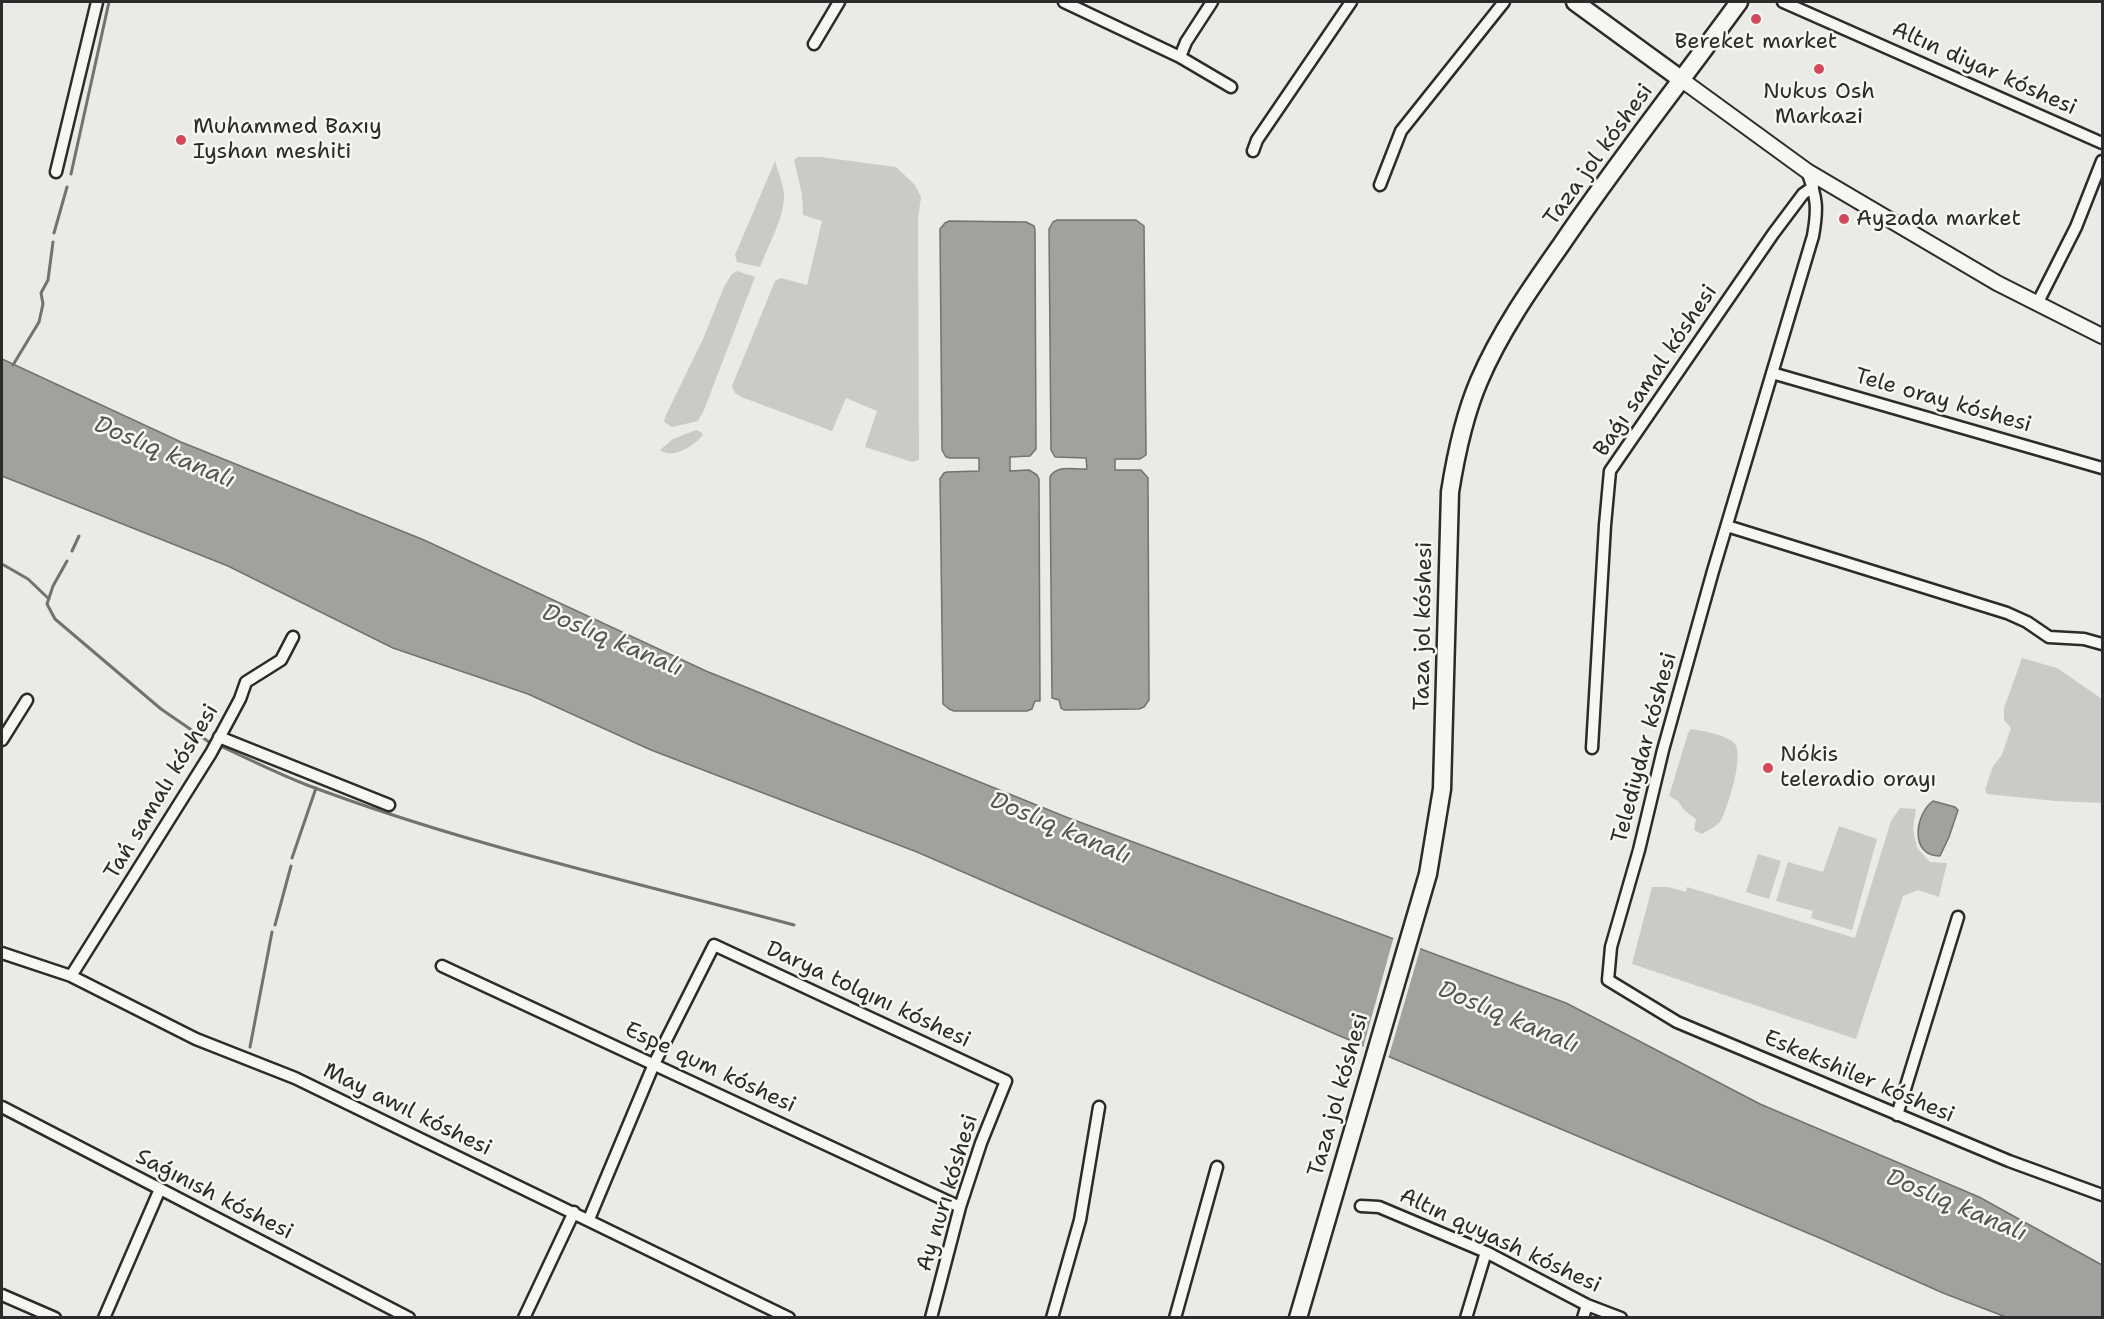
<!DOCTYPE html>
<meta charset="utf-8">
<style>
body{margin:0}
#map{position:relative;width:2104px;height:1319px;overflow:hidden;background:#eaeae6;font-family:"Shantell Sans",sans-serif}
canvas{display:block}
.frame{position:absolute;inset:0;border:3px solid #2b2b2b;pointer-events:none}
</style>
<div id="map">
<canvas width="2104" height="1319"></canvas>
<div class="frame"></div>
</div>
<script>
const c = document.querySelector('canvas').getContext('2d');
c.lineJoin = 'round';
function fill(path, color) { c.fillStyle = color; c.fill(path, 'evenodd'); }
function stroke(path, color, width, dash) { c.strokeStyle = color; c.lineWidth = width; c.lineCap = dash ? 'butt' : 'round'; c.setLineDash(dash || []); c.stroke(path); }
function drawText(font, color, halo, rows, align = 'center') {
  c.font = font + ' "Shantell Sans",sans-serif'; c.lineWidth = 5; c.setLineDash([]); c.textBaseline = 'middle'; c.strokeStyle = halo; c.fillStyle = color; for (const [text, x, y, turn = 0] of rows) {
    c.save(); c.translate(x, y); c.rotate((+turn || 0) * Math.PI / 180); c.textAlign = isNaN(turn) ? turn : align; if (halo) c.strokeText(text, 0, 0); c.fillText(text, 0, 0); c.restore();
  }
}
const green = new Path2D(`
 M798,157H820L896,167L915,185L921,197L918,218L919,460L912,462L865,447L877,411L846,398L832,431L744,398L735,393L732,386L775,281L781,278L807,285L822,221L803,215L802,194L794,160Z
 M775,161C778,172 783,183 784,194C785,216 768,246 760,267L737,262L735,255Z
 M737,271L755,277L704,410L698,421L672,427L664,422L666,415L703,339L724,287L731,275Z
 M696,430L701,432L703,435C694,446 672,460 660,450L673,439Z
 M2022,658L2057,668L2102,699V803L2056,801L1987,794L1985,790L1993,766L2002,755L2011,728L2004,720V708Z
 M1691,729C1703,731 1728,735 1735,744C1744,756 1728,807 1721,820C1718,826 1708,830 1702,834L1694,830L1696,819L1684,810L1678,801L1669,796L1688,733Z
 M1900,808L1916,809L1913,829L1917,848L1930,862L1947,863L1939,897L1918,890L1903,896L1856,1039L1632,964L1652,887H1668L1686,892L1687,887L1855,938L1891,821Z
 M1839,826L1877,839L1852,930L1811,918L1813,911L1776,901L1788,862L1823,872Z
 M1758,854L1781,861L1769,899L1746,892Z`);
const water = new Path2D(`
 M1057,220H1136L1144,226L1146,452V455L1140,459H1115V470H1141L1148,478L1149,700L1144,707L1139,709L1064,710L1061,708L1059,700L1052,698L1050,477C1057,464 1074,470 1087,469L1086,458L1055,457L1051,450L1049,229L1053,222Z
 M949,221L1026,222L1034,226L1035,230L1036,449L1030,456L1010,457V471L1029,470L1037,475L1039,479L1040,701H1035L1032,709L1027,711H954L949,709L943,704L940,479L944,473L947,472L979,471V458H950L946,457L942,450L940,229L945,223Z
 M2,359L181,442L424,540L706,671L1066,817L1566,1003L1760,1104L1979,1197L2102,1265V1317H2006L1943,1293L1822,1239L1340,1036L917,852L651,750L528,694L393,648L228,566L2,476Z
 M1933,801L1955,807L1958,810L1949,837L1940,856C1909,856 1915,814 1933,801Z`);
const pier = new Path2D(`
 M1394,936L1421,946L1388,1059L1363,1048Z`);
const stream = new Path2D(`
 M71,174L109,2
 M54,233L67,187
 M13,365L39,322L43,304L41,293L48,280L53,242
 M72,551L79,536
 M67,561L53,586L47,604L55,619L161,709L209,742
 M2,564L28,579L49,599
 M220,746C249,759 278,774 307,785C466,845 631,881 794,925
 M292,858L316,788
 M275,925L291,866
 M250,1047L272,932`);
const minor = new Path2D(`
 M1064,2L1180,57L1231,87
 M1783,2L2102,143
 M814,44L839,2
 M1180,57L1186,42L1212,2
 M1253,151L1257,140L1351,2
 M1807,171C1817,198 1818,208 1813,236L1713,571L1663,750L1639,850L1611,947L1608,980L1677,1022L2009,1161L2102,1195
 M56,172L97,2
 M1380,185L1401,131L1504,2
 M2037,304L2076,227L2102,161
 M1772,373L2102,468
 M1727,526L2007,613L2027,622L2049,637L2084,639L2102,644
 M219,737L389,805
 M2,740L27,700
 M1592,748L1605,525L1610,471L1773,234L1803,194L1813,187
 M2,953L71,976L196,1039L295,1078L789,1318
 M442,966L960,1207
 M71,976L211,753L240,699L246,682L281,660L293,637
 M2,1107L409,1318
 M1897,1115L1958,917
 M1361,1206L1379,1207L1486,1252L1587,1305L1621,1318
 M589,1219L654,1064L714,945L1006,1081L981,1143L960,1207L931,1318
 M2,1295L55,1318
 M104,1318L160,1189
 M524,1318L574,1212
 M1052,1318L1080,1220L1099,1107
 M1175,1318L1217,1167
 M1466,1318L1486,1252
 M1583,1318L1587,1305`);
const tertiary = new Path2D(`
 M1682,80L1807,171L1997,283L2102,336`);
const secondary = new Path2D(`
 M1575,2L1682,80
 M1298,1318L1428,874L1442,789L1450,492C1456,454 1464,416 1479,381C1500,332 1530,289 1561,245C1617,162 1680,83 1739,2`);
const markers = [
 [1756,19,6,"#d1495b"],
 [1819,69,6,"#d1495b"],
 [181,140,6,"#d1495b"],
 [1844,219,6,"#d1495b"],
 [1768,768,6,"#d1495b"]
];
const poiNames = [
 ["Bereket market",1756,42,"center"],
 ["Nukus Osh",1819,92,"center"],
 ["Markazi",1819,117,"center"],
 ["Muhammed Baxıy",193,127],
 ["Iyshan meshiti",193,152],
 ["Ayzada market",1856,219],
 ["Nókis",1780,755],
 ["teleradio orayı",1780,780]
];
const streetNames = [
 ["Altın diyar kóshesi",1984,69,24],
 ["Taza jol kóshesi",1599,155,-54],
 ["Baǵı samal kóshesi",1656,371,-56],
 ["Tele oray kóshesi",1943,401,16],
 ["Taza jol kóshesi",1424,626,-89],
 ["Telediydar kóshesi",1645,748,-75],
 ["Tań samalı kóshesi",162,792,-59],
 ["Darya tolqını kóshesi",868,995,25],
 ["Espe qum kóshesi",710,1068,25],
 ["Eskekshiler kóshesi",1859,1077,23],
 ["Taza jol kóshesi",1339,1095,-74],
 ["May awıl kóshesi",407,1110,26],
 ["Ay nurı kóshesi",948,1193,-73],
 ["Saǵınısh kóshesi",214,1195,27],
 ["Altın quyash kóshesi",1500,1241,25]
];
const waterNames = [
 ["Doslıq kanalı",164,453,23],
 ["Doslıq kanalı",612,641,23],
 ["Doslıq kanalı",1060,829,23],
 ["Doslıq kanalı",1508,1018,23],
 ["Doslıq kanalı",1956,1206,23]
];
fill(green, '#cacac7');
fill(water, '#a1a19e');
stroke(water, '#727270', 1.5);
fill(pier, '#eaeae6');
stroke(stream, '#727270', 3);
stroke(minor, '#2b2b2b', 15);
stroke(tertiary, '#2b2b2b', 18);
stroke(secondary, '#2b2b2b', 21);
stroke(minor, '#f6f6f2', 10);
stroke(tertiary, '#f6f6f2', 14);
stroke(secondary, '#f6f6f2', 16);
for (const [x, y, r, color] of markers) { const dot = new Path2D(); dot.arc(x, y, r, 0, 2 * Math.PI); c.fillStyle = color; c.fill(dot); stroke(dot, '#f6f6f2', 2); }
drawText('22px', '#2b2b2b', '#f6f6f2', poiNames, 'left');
drawText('22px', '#2b2b2b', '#f6f6f2', streetNames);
drawText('italic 24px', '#545453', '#f6f6f2', waterNames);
</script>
